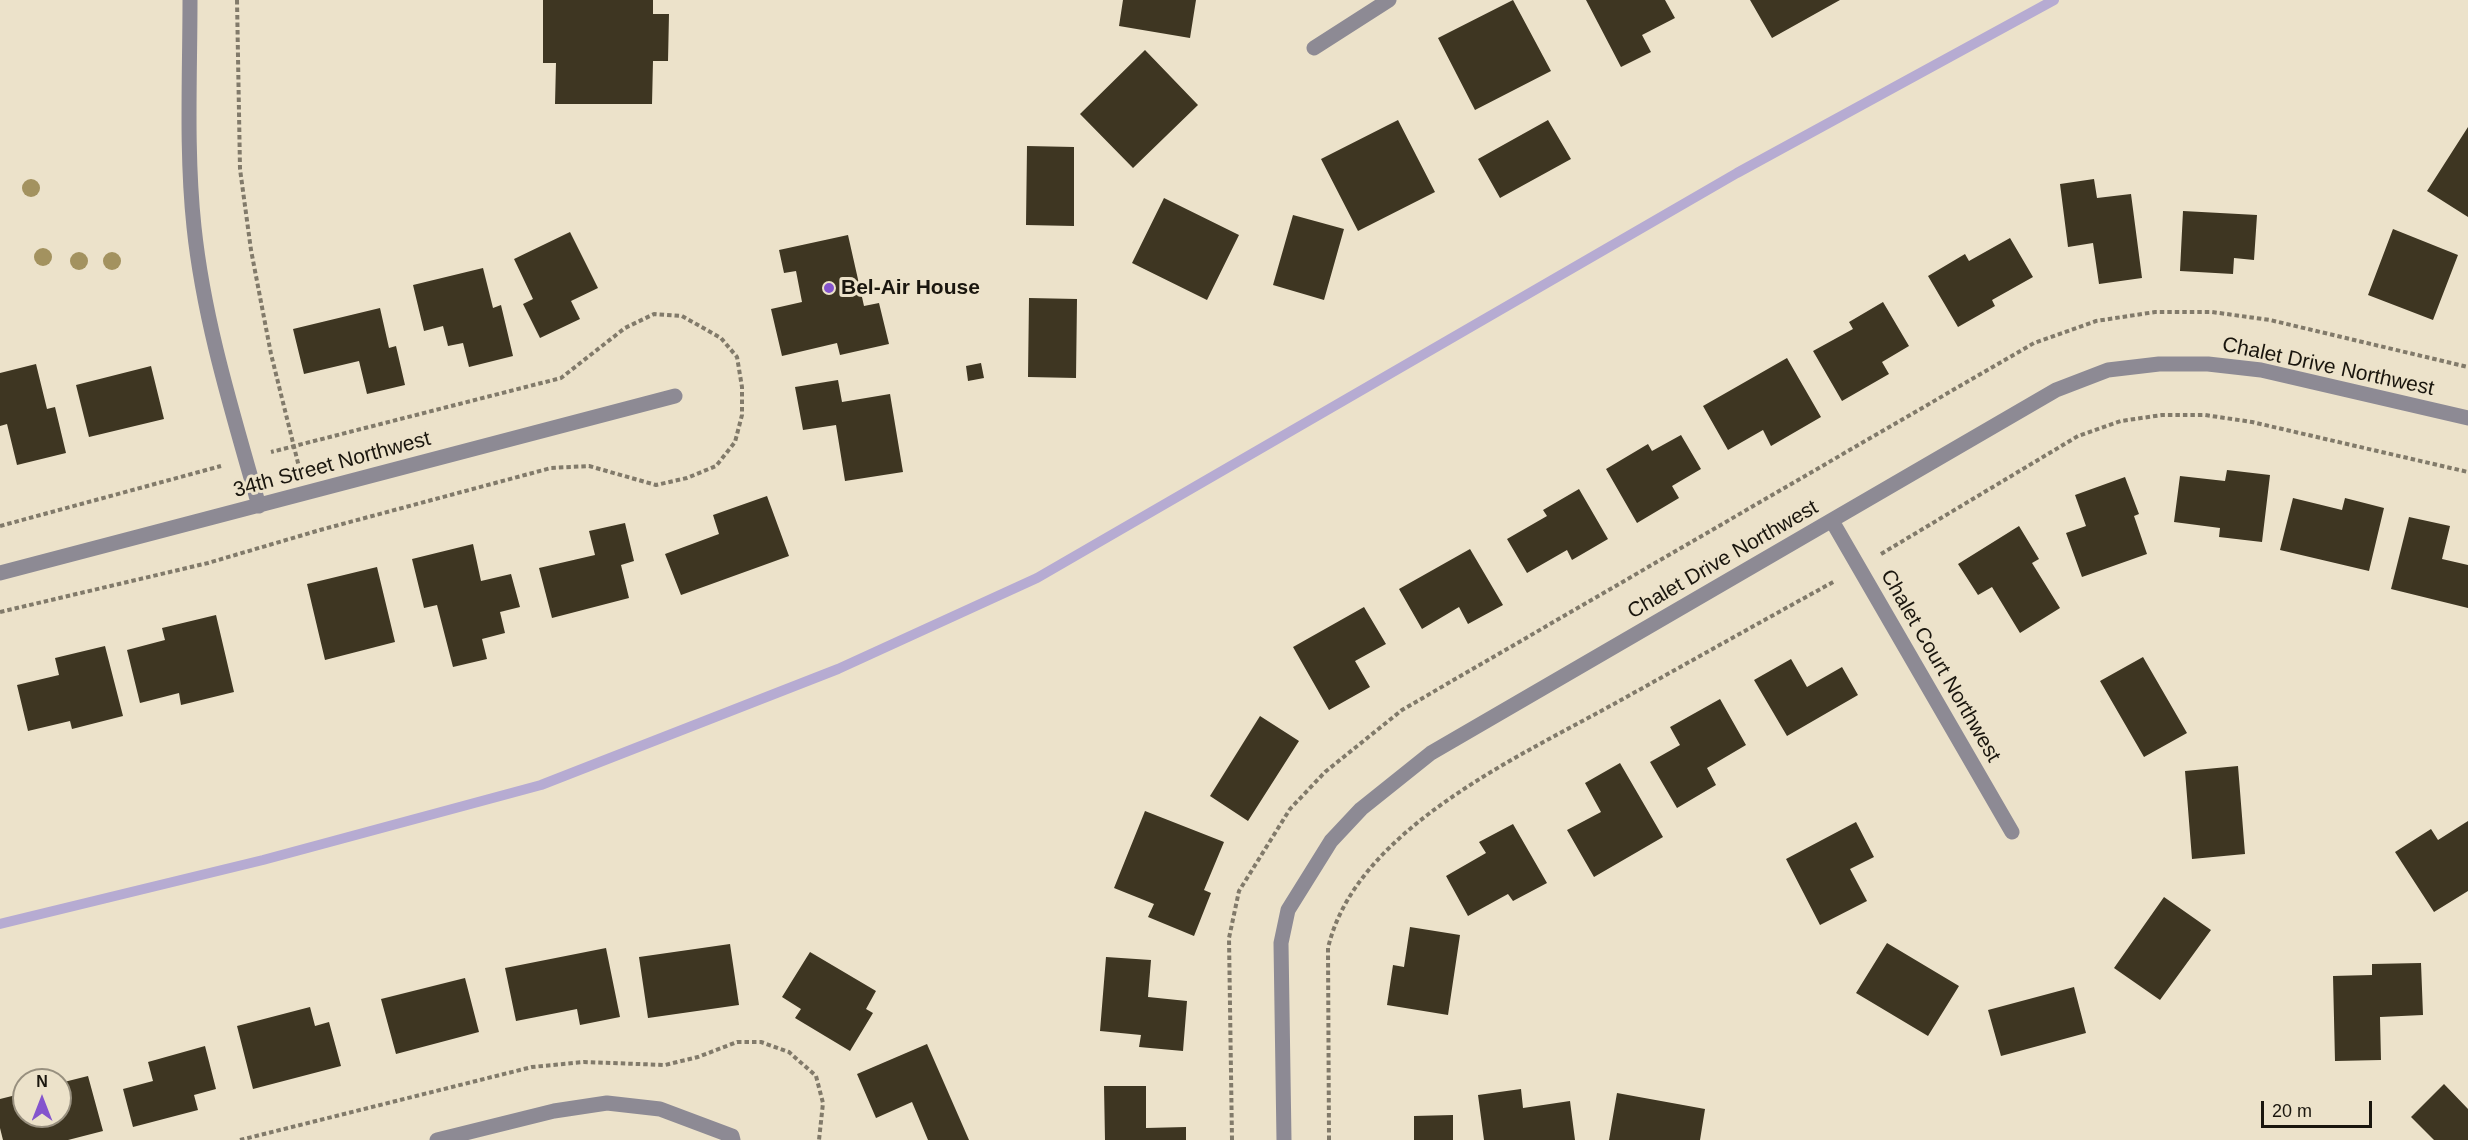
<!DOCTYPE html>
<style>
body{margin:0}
#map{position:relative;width:2468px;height:1140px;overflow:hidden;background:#ece2ca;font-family:Helvetica,sans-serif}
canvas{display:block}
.north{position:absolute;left:12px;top:1068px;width:60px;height:60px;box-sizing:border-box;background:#ece2ca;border:2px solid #98907f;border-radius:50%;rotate:0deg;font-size:16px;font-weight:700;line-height:24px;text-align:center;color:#1a160e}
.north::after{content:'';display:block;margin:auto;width:21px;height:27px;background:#8454cd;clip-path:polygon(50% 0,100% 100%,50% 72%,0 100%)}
.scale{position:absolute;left:2261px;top:1101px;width:111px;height:27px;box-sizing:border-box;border:3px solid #1a160e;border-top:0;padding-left:8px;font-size:18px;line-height:21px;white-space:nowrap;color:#1a160e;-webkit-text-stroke:4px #ece2ca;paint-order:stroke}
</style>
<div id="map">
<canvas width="2468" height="1140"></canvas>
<div class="north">N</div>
<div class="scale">20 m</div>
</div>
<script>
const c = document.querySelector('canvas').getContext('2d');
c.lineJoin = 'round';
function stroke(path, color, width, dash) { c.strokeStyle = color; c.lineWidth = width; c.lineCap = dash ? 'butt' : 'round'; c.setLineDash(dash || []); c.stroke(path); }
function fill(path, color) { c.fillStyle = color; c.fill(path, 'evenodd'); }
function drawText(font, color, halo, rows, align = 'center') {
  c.font = font + ' Helvetica,sans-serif'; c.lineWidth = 6; c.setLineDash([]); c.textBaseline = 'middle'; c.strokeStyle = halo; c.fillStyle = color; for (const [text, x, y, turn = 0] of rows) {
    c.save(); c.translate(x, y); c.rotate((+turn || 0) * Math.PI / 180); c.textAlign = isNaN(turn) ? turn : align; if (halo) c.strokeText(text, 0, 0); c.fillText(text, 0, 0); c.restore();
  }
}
const stream = new Path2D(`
 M0,924L263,860L541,785L838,669L1037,578L1737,173L2054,0`);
const building = new Path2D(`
 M543,0H653V14H669L668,61H653L652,104H555L556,63H543Z
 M1123,0H1196L1190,38L1119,26Z
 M1513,0L1551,71L1475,110L1438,38Z
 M1586,0H1665L1675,18L1642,35L1651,52L1621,67Z
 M1750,0H1840L1772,38Z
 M1145,50L1198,105L1133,168L1080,114Z
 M1398,120L1435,192L1358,231L1321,159Z
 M1548,120L1571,159L1500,198L1478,159Z
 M2468,127V217L2427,191Z
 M1027,146L1074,147V226L1026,225Z
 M2094,179L2097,198L2131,194L2142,278L2099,284L2093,243L2068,247L2060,184Z
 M1164,198L1239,235L1207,300L1132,263Z
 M2183,211L2257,215L2254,260L2234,258L2233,274L2180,271Z
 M1293,215L1344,229L1324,300L1273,285Z
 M2393,229L2458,255L2433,320L2368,295Z
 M570,232L598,288L571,301L580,319L540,338L523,304L533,299L514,259Z
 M848,235L864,306L879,303L889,344L840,355L837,343L782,356L771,309L802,302L796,271L784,273L779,250Z
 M2010,238L2033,277L1992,300L1995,306L1958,327L1928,276L1965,254L1969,261Z
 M483,268L493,308L501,305L513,356L469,367L463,343L448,346L443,326L424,331L413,285Z
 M1029,298L1077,299L1076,378L1028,377Z
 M1883,302L1909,346L1882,362L1889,374L1842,401L1813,351L1853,329L1849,322Z
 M380,308L389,348L396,346L405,385L367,394L359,361L304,374L293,329Z
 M1787,358L1821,417L1771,446L1763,430L1728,450L1703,406Z
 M981,363L984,378L968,381L966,366Z
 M36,364L47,409L55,407L66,453L17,465L7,424L0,426V373Z
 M151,366L164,419L89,437L76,385Z
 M838,380L842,402L890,394L903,472L845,481L836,425L803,430L795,387Z
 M1681,435L1701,469L1672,486L1679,498L1637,523L1606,469L1648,444L1652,451Z
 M2227,470L2270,475L2262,542L2219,537L2220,528L2174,522L2180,476L2225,481Z
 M2125,477L2139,514L2134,516L2147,554L2082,577L2066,533L2086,526L2075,495Z
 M1579,489L1608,539L1572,560L1567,550L1527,573L1507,539L1547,516L1543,510Z
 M767,496L789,556L681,595L665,554L719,534L713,515Z
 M2293,498L2342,510L2345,498L2384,508L2369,571L2280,550Z
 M2409,517L2450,526L2442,559L2468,565V608L2391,589Z
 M625,523L634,561L621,565L629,598L552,618L539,568L595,555L589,531Z
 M2019,526L2039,559L2032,563L2060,608L2020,633L1992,587L1978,595L1958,564Z
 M473,544L481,581L511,574L520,607L500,612L505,633L482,639L487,659L453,667L437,605L424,608L412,559Z
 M1470,549L1503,605L1468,624L1459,607L1422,629L1399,589Z
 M377,567L395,642L325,660L307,584Z
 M1364,607L1386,644L1355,661L1370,687L1329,710L1293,647Z
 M216,615L234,692L181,705L179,693L140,703L127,650L165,640L162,628Z
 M105,646L123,716L72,729L70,721L28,731L17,685L59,675L55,658Z
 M2143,657L2187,733L2144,757L2100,681Z
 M1791,659L1807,687L1842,667L1858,695L1787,736L1754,680Z
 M1720,699L1746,745L1707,768L1716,785L1677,808L1650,762L1680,745L1670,727Z
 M1260,716L1299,741L1248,821L1210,796Z
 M1620,763L1663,837L1594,877L1567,830L1601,812L1585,783Z
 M2238,766L2245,854L2192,859L2185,771Z
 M1145,811L1224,842L1204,890L1211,893L1194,936L1148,917L1154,904L1114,888Z
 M2468,821V891L2434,912L2395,852L2431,829L2438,840Z
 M1856,822L1874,857L1850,869L1867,901L1820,925L1786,859Z
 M1513,824L1547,883L1513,901L1508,894L1468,916L1446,876L1486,853L1479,842Z
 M2164,897L2211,930L2160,1000L2114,968Z
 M1410,927L1460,935L1448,1015L1387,1005L1393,965L1404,967Z
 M1887,943L1959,986L1928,1036L1856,993Z
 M730,944L739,1005L648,1018L639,957Z
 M606,948L620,1017L580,1025L577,1009L516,1021L505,968Z
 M810,952L876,991L866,1009L873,1013L850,1051L795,1018L801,1009L782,997Z
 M1106,957L1151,960L1148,997L1187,1001L1183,1051L1139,1047L1141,1035L1100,1031Z
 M2421,963L2423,1015L2380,1017L2381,1060L2335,1061L2333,976L2372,975V964Z
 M465,978L479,1032L396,1054L381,999Z
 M2074,987L2086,1033L2001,1056L1988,1010Z
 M310,1007L315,1026L329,1022L341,1066L253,1089L237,1026Z
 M927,1044L969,1140H928L912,1102L876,1118L857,1074Z
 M205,1046L216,1089L194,1095L198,1110L133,1127L123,1089L153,1081L148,1062Z
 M88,1076L103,1131L68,1140H3L0,1128V1099L24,1093V1116H60V1083Z
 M2444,1084L2468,1109V1140H2434L2411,1117Z
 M1104,1086H1146V1128L1186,1127V1140H1105Z
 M1521,1089L1523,1108L1570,1101L1575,1140H1484L1478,1095Z
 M1617,1093L1705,1109L1700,1140H1609Z
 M1453,1115V1140H1414V1116Z`);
const path = new Path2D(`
 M237,0L240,169L251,250L271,354L299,467
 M0,526L221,466
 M1881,554L2078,436L2121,421L2162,415H2205L2252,422L2468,472
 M0,612L208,563L320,530L551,468L589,466L656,485L687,478L716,466L735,442L742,415V387L737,357L721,338L682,316L654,314L625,328L561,378L271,452
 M240,1140L532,1067L584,1062L665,1065L698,1057L737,1042H761L789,1052L816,1076L823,1103L819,1140
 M1232,1140L1229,938L1239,891L1290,809L1325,772L1402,710L2034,343L2096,321L2155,312H2212L2270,320L2468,367
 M1329,1140L1328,948C1356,828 1523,755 1621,700C1693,660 1764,620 1835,581`);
const minor = new Path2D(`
 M190,0C190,75 186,152 194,227C204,322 233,414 259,506
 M1314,48L1389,0
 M1832,521L2012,832
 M0,573L675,396
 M437,1140L554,1111L607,1103L660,1109L732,1136L733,1140
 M1284,1140L1281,943L1288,910L1331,841L1361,809L1431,753L2056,390L2108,370L2159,364H2208L2261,370L2468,418`);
const trees = [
 [31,188],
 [43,257],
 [79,261],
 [112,261]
];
const markers = [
 [829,288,6,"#8454cd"]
];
const poiNames = [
 ["Bel-Air House",841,288]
];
const streetNames = [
 ["Chalet Drive Northwest",2328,367,12],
 ["34th Street Northwest",332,465,-15],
 ["Chalet Drive Northwest",1723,560,-30],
 ["Chalet Court Northwest",1940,666,60]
];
stroke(stream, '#b6abd2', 10);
fill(building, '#3e3622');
stroke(path, '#817a6a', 4, [4.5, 3]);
stroke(minor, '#8d8a94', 15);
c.fillStyle = '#a3925f';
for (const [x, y] of trees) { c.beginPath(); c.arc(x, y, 9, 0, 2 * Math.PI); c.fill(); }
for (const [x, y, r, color] of markers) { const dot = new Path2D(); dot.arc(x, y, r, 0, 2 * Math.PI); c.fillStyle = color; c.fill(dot); stroke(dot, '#ece2ca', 2); }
drawText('bold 21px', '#1a160e', '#ece2ca', poiNames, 'left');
drawText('21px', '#1a160e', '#ece2ca', streetNames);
</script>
